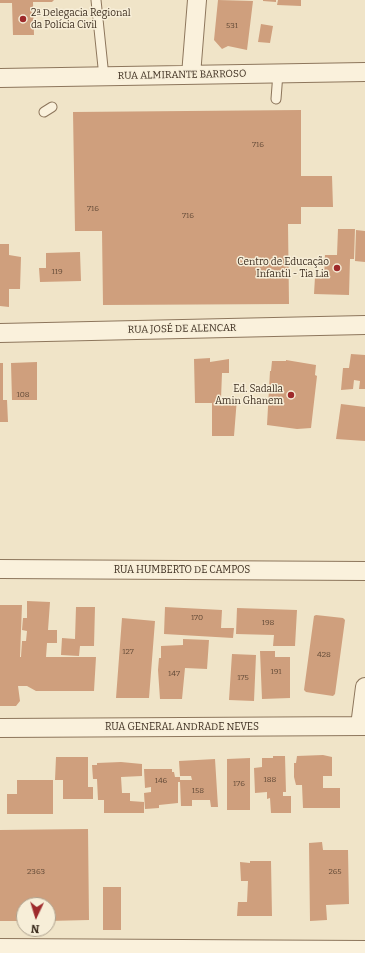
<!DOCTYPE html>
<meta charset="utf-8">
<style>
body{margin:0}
#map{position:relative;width:365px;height:953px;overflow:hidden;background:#f0e4c8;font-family:Bitter,serif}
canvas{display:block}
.north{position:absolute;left:16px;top:897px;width:40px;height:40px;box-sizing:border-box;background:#f7eed8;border:1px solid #ada18e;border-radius:50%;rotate:184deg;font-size:11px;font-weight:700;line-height:16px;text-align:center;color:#3d2e20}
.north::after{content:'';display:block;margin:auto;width:14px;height:18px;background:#9e2a2b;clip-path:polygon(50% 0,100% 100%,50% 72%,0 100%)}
</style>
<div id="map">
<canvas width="365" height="953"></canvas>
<div class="north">N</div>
</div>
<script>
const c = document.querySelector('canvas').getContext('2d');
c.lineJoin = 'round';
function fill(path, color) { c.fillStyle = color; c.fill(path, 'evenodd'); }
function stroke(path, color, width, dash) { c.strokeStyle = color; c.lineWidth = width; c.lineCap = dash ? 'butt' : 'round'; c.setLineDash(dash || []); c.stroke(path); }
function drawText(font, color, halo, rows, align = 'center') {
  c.font = font + ' Bitter,serif'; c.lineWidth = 3; c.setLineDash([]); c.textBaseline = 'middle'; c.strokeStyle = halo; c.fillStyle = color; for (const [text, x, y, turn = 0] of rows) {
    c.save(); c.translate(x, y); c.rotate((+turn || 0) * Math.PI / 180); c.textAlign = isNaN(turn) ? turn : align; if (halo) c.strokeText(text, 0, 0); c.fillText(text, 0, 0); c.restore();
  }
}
const building = new Path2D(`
 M0,0H54L52,2H33L34,35H13L12,3H0Z
 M218,0L253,1L247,50L228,46L222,49L214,40Z
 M263,0H276V2L263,1Z
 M278,0H301V6L277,5Z
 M261,24L273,26L270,43L258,42Z
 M301,110V176H332L333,207H301V224H288L289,304L103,305L102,231H75L73,112Z
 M338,229H355L354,259H350L349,295L314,294L315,277L324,278L325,255H337Z
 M356,230L365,231V262L355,261Z
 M0,244H9V255L21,257L20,289H9V307L0,306Z
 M80,252L81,281L40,282L39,268H46V253Z
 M351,354L365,355V389H359L360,381L354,380L353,389L341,390L343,368H349Z
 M210,358V362L229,359V373H222L221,399L237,398L234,436H212V403H195L194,359Z
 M286,360L316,365L315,375L317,376L311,428L297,429L267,425L270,371H271L272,361H286Z
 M37,362V400H12L11,363Z
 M0,363H3V400H7L8,422H0Z
 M341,404L365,407V441L336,439Z
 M27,601L50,602L48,630H57V643H47L46,657H96L94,691H36L27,686H18L20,701L16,706H0V605H22L20,657H21L22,641H26L27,631L22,630L23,618H27Z
 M76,607H95L94,646H80L79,656L61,655L62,638L75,639Z
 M165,607L222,610L221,628H234L233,638L164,634Z
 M237,608L297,610L295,646H273L274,635L236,634Z
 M316,615L343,618L345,620L335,694L333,696L306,692L304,690L314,616Z
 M122,618L155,621L149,698H116Z
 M183,639L209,640L207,669L185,668L182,699H160L158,670L159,658H161V646L183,645Z
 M260,651H275V657H290V698L262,699Z
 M232,654L256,655L254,701L229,700Z
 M323,755L332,757V776H323V788H340V808H303L302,785H296L294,777V763H296L297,756Z
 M273,756H285L286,792H283V796H291V813H271L270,798L267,799V792L255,793L254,768L262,767V758H273Z
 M56,757H88V787H93V799H63V780H55Z
 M250,758V810H227V759Z
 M215,759L218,807H211L210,800H192V806H181L180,782H178V803L159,805V808L145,809L144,793L151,792V787L145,788L144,769H172V772H174L175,777H180V780H192L191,776H180L179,761Z
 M121,762L142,764V776L121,777L122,793H130V801L144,802V813H104V800H98L97,779H93L92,765H97V763Z
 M17,780H53V814H7V794H17Z
 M88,829L89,920L48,921V905H24V921H0V830Z
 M322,842L323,850H348L349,904L326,905L327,920L310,921L309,843Z
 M250,861H271L272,916H237L238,902H247L248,881H241L240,862L250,863Z
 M103,887H121V930H103Z`);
const service = new Path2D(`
 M96,0L104,77
 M276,99L278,73
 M44,112L52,107`);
const minor = new Path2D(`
 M191,75L197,0
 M0,78L365,72
 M0,333L365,325
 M0,569L365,571
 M360,726L365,687
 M0,728L365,726
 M0,948L365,950`);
const markers = [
 [23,19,4,"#9e2a2b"],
 [337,268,4,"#9e2a2b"],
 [291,395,4,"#9e2a2b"]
];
const numberNames = [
 ["531",232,26],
 ["716",258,145],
 ["716",93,209],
 ["716",188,216],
 ["119",57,272],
 ["108",23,395],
 ["170",197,618],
 ["198",268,623],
 ["127",128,652],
 ["428",324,655],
 ["191",276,672],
 ["147",174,674],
 ["175",243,678],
 ["188",270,780],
 ["146",161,781],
 ["176",239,784],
 ["158",198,791],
 ["2363",36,872],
 ["265",335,872]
];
const poiNames = [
 ["2ª Delegacia Regional",31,13,"left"],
 ["da Polícia Civil",31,25,"left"],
 ["Centro de Educação",329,262],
 ["Infantil - Tia Lia",329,274],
 ["Ed. Sadalla",283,389],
 ["Amin Ghanem",283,401]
];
const streetNames = [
 ["RUA ALMIRANTE BARROSO",182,75,-1],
 ["RUA JOSÉ DE ALENCAR",182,329,-1],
 ["RUA HUMBERTO DE CAMPOS",182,570],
 ["RUA GENERAL ANDRADE NEVES",182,727]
];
fill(building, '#cf9f7d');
stroke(service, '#8d765c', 11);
stroke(minor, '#8d765c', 20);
stroke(service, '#faf1dc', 9);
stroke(minor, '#faf1dc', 18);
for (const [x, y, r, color] of markers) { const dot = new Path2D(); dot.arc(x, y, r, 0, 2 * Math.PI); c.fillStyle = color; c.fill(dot); stroke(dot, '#f7eed8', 1.5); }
drawText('8px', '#624a37', null, numberNames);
drawText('10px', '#3d2e20', '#f7eed8', poiNames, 'right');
drawText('10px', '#3d2e20', '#f7eed8', streetNames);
</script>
